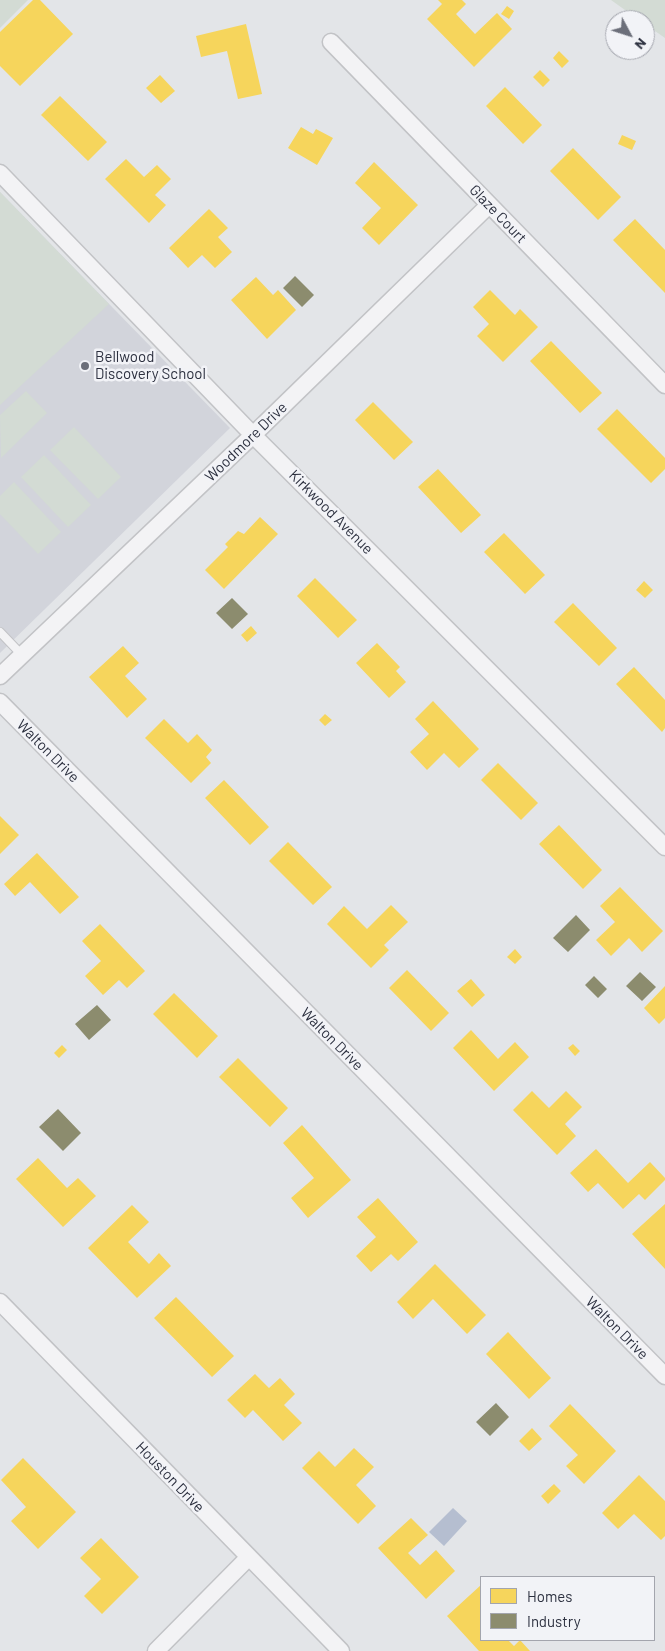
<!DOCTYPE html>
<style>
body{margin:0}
#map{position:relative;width:665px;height:1651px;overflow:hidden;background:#e3e5e8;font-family:Barlow,sans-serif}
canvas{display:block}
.legend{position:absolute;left:480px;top:1576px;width:175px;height:65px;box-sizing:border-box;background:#f2f3f7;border:1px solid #a3a5ad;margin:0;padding:6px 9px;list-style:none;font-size:15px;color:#2c303f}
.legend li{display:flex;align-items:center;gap:10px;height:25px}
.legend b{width:25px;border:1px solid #a3a5ad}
.north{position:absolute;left:605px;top:10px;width:50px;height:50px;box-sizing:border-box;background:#f2f3f7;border:1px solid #a3a5ad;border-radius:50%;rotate:130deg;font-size:14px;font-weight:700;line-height:20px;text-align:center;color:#2c303f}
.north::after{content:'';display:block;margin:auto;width:18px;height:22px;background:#6c6f7a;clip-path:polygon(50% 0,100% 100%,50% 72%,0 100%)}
</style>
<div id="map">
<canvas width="665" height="1651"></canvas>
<ul class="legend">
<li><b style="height:14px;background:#f6d55c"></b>Homes</li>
<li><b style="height:14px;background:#8c8c6e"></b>Industry</li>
</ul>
<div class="north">N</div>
</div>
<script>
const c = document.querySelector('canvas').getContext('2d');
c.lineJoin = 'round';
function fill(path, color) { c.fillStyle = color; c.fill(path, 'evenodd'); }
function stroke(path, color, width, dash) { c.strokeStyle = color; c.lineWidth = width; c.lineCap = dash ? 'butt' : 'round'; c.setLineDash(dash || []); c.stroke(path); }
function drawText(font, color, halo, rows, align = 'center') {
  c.font = font + ' Barlow,sans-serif'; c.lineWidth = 5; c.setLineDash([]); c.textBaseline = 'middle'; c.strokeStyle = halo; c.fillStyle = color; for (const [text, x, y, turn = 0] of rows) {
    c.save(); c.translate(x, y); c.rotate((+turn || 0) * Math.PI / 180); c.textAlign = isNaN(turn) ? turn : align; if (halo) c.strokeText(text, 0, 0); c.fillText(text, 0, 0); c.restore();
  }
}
const built = new Path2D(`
 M0,192L230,428L0,653Z`);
const green = new Path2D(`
 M0,0H28L0,28Z
 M611,0H665V38L645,24V20H639Z
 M0,192L109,304L0,405Z
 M26,391L47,413L1,458L0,415Z
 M74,427L121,477L98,499L50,450Z
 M44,455L91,505L68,527L21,477Z
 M14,482L61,532L38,554L0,514V496Z`);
const water = new Path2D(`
 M453,1508L467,1521L444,1546L429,1532Z`);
const homes = new Path2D(`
 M33,0H40L73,34L20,86L0,66V32Z
 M438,0H462L466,4L456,14L475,34L497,13L512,29L474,67L427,19L442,4Z
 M507,6L514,11L509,19L501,14Z
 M246,24L262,94L238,99L227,51L201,57L196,36Z
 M559,51L569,61L562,68L553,58Z
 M540,70L550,80L543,87L533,77Z
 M160,75L175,91L161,103L146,88Z
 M505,87L542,125L523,144L486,106Z
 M60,96L107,142L88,161L41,115Z
 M301,127L313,134L316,129L333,138L317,165L288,148Z
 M622,135L636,141L632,150L618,144Z
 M573,148L621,197L598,220L550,171Z
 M126,159L144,177L157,165L171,179L155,195L166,205L149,223L105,179Z
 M374,162L418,205L379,245L362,228L381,208L355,183Z
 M209,209L228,228L218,237L232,252L215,268L202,255L188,268L169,248Z
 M635,219L665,250V293L613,240Z
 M256,277L273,295L278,290L296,310L267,339L231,300Z
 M490,290L515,315L520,309L538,327L503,362L477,336L489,324L473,307Z
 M551,341L602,393L580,413L530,361Z
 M373,402L413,442L394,460L355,420Z
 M617,409L665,458V469L651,483L597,429Z
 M438,469L481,515L461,533L418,487Z
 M260,517L278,534L224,589L205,570L228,547L225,544L238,531L244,534Z
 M504,533L545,575L525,594L484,552Z
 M315,578L357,620L338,638L297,596Z
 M644,581L653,590L645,598L636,590Z
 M573,603L617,648L599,666L554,622Z
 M251,626L257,633L247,642L241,635Z
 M377,643L400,667L396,671L406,682L389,698L356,663Z
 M123,646L139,663L125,676L147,699L127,718L89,677Z
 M634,667L665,700V728L662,732L616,684Z
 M433,701L479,749L459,768L444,753L427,770L410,752L429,734L415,719Z
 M325,714L332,720L325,726L319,720Z
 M164,719L188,743L197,734L212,750L206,757L211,763L191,783L145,738Z
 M498,763L538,803L521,820L481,780Z
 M224,780L269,827L250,845L205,798Z
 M0,816L19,835L0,854Z
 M559,825L602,870L583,889L539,844Z
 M288,842L332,887L313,905L269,861Z
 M37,853L79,897L60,914L30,882L15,896L4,884Z
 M620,887L663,931L642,952L629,938L611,956L596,940L615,922L600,906Z
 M391,905L408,922L384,945L389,950L371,968L327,924L344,906L367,929Z
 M100,924L145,971L127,988L119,980L103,995L85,976L101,961L82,941Z
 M515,949L522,957L515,964L507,957Z
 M407,970L449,1013L431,1031L389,988Z
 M471,979L485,995L472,1007L457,991Z
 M665,986V1018L659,1024L644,1008Z
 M174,993L218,1036L197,1058L153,1014Z
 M471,1030L498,1059L515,1042L529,1057L494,1091L453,1048Z
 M573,1044L580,1051L575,1056L568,1048Z
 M62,1045L67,1050L59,1058L54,1053Z
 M238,1058L288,1108L270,1127L219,1077Z
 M532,1091L549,1108L566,1091L582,1107L565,1124L576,1136L557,1155L513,1110Z
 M302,1125L351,1180L308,1218L291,1198L314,1178L283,1143Z
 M596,1149L628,1183L650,1162L665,1178V1180L645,1200L639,1194L623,1209L598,1183L588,1192L570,1173Z
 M38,1158L67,1188L78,1178L96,1196L63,1227L16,1179Z
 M378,1198L418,1242L398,1261L391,1254L371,1272L356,1256L376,1237L357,1217Z
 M665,1204V1269L632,1234Z
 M132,1205L149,1222L128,1242L149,1264L159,1253L171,1266L137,1298L88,1248Z
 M435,1264L486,1315L467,1334L433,1299L413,1319L397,1302Z
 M176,1297L234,1356L212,1377L154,1318Z
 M508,1332L551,1378L529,1399L486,1354Z
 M255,1374L269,1388L280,1378L295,1394L284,1405L302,1423L283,1441L253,1410L245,1418L227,1400Z
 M570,1404L616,1451L584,1484L566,1466L578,1455L549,1426Z
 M532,1428L542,1439L529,1451L519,1441Z
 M354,1448L374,1467L356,1485L376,1506L358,1524L302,1468L319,1451L335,1467Z
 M23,1458L76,1512L38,1549L11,1521L26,1507L1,1480Z
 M639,1475L665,1501V1536L661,1540L634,1514L618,1529L602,1513Z
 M554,1484L561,1491L548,1504L541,1496Z
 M411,1518L428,1535L408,1553L420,1565L436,1550L455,1571L426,1599L378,1548Z
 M101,1538L139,1577L102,1614L84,1596L101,1579L80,1558Z
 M481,1585V1640H508L514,1646L520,1640L530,1651H479L447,1616Z`);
const industry = new Path2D(`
 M295,276L314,295L302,307L283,288Z
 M232,598L248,614L232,629L216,613Z
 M576,915L590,930L568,952L553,938Z
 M640,972L656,987L642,1001L626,986Z
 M594,976L607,989L598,998L585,985Z
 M97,1005L111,1020L89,1040L75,1024Z
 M58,1109L81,1133L63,1151L39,1127Z
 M496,1403L509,1417L490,1436L476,1422Z`);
const service = new Path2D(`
 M0,632L22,655`);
const minor = new Path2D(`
 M331,42L665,385
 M0,173L253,435L665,847
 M0,676L253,435L489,205
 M0,702L665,1376
 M0,1302L341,1651
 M156,1651L248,1558`);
const markers = [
 [85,366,5,"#6c6f7a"]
];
const streetNames = [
 ["Glaze Court",498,214,46],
 ["Woodmore Drive",246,442,-44],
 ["Kirkwood Avenue",331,512,45],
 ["Walton Drive",48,751,45],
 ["Walton Drive",332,1039,45],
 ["Walton Drive",617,1328,45],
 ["Houston Drive",170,1477,46]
];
const poiNames = [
 ["Bellwood",95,357],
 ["Discovery School",95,374]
];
fill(built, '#d2d4db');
fill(green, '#d3dbd4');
fill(water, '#b5bed0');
fill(homes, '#f6d55c');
fill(industry, '#8c8c6e');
stroke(service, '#c2c3c6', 10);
stroke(minor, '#c2c3c6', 19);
stroke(service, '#f3f3f5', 8);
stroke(minor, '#f3f3f5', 16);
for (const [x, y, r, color] of markers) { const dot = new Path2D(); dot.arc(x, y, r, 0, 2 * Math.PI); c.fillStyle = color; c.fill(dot); stroke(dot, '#f2f3f7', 2); }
drawText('15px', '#2c303f', '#f2f3f7', streetNames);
drawText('15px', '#2c303f', '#f2f3f7', poiNames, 'left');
</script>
